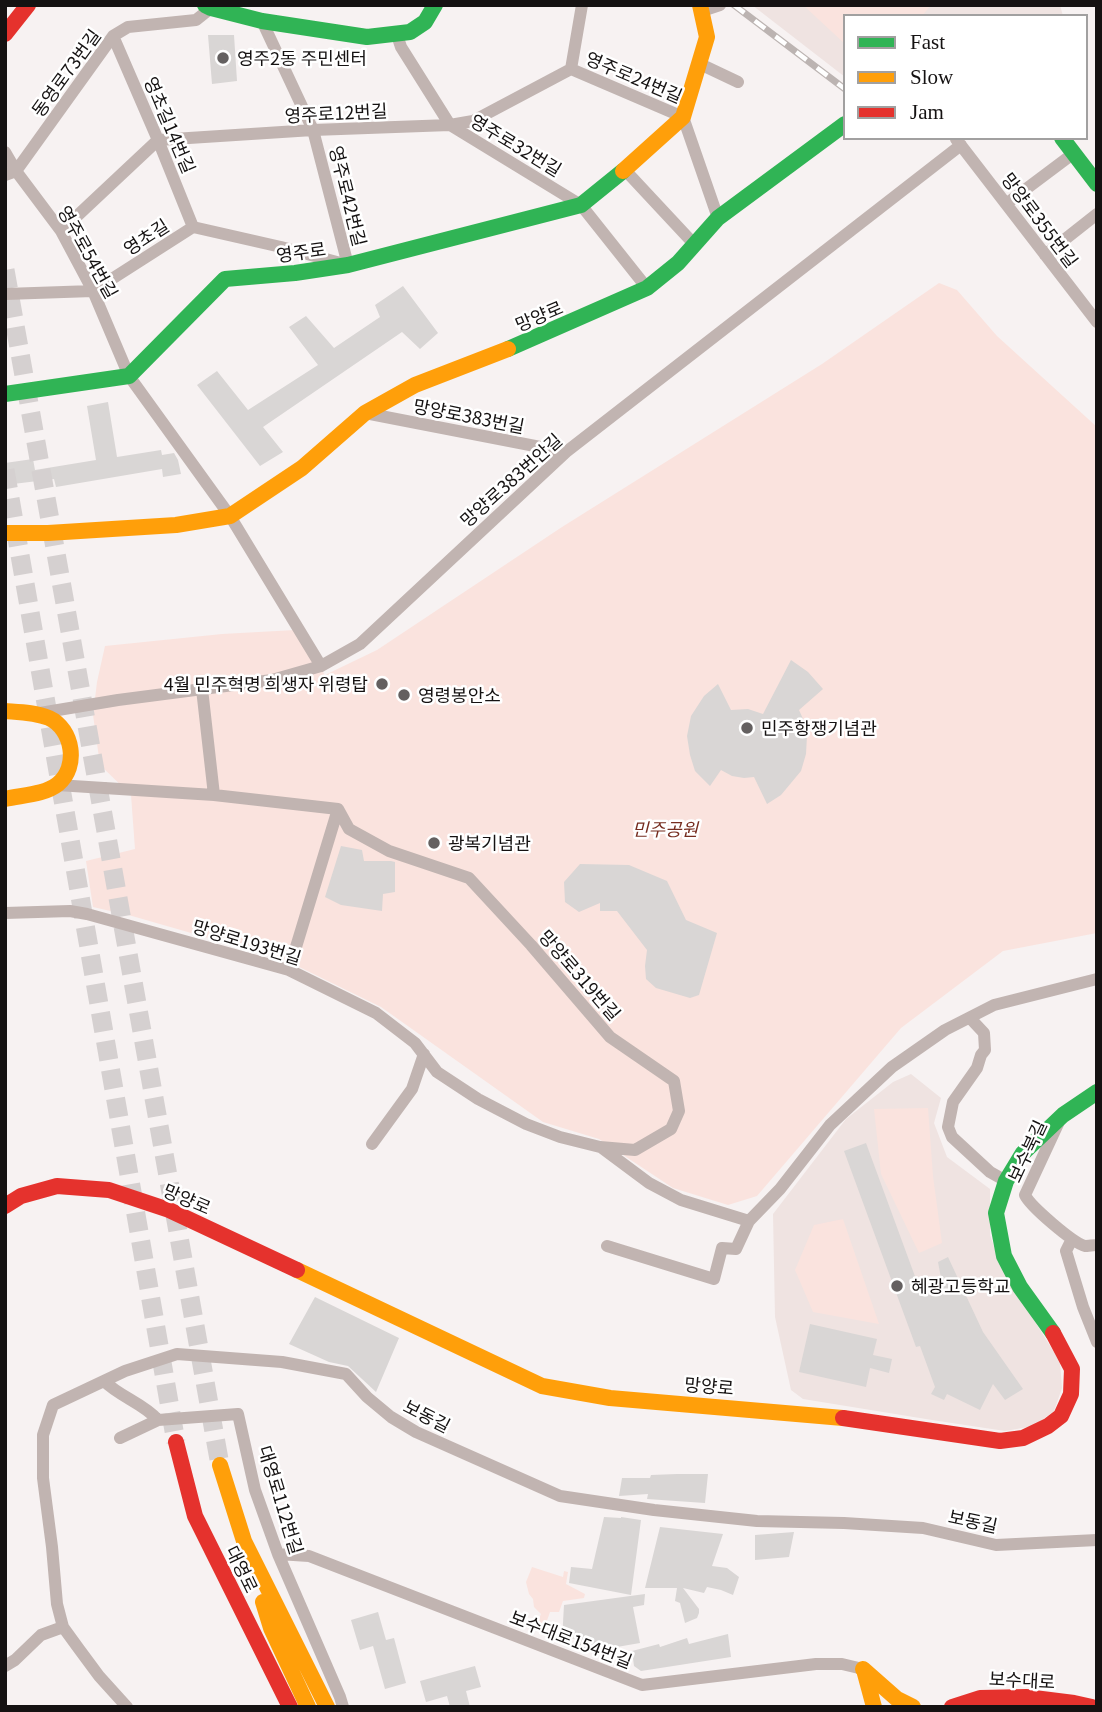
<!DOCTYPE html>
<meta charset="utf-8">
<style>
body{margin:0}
#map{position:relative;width:1102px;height:1712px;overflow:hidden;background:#f7f2f2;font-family:Georgia,serif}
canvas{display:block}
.frame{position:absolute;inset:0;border:7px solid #151212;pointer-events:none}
.legend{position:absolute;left:843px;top:14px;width:245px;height:126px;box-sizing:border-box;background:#fff;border:2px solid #a1a0a0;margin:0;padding:9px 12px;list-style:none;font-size:21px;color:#151212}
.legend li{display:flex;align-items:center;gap:14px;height:35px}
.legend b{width:35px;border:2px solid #a1a0a0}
</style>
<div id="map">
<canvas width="1102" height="1712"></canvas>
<div class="frame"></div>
<ul class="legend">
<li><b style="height:9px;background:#30b455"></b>Fast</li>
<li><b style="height:9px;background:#ff9f0a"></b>Slow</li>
<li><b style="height:9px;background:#e5322d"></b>Jam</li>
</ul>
</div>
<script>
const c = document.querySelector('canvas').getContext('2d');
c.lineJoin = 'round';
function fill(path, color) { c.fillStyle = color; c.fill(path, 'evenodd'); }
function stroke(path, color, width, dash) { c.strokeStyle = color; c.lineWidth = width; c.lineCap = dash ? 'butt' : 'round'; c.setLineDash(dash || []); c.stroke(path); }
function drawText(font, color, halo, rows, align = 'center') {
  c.font = font + ' Georgia,"Noto Sans KR",serif'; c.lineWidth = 5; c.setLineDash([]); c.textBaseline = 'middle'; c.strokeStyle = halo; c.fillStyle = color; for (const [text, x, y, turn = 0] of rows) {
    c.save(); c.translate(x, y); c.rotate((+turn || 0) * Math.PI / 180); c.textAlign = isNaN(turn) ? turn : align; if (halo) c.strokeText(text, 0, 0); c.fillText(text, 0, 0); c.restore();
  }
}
const built = new Path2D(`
 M752,5H1060L1063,16H845V77Z
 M911,1074L941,1098L934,1123L947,1157L990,1189V1235L1001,1267L1060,1362L1062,1388L1054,1411L1034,1426L1005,1431L932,1420L803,1399L791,1390L775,1317L773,1214L846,1119L893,1082Z`);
const green = new Path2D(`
 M803,5H931L922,16H845V44Z
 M939,283L957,290L997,336L1097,427V933L1003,951L901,1028L757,1196L728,1205L673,1188L599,1139L543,1122L381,1007L285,960L132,916L93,907L86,861L135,849L131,795L100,765L93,715L97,682L105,646L222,634L295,630L325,675L377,650L562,527L822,364Z
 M928,1108L933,1176L942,1243L919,1253L881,1174L874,1109Z
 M843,1219L879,1324L813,1312L795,1270L814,1225Z
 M532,1567L563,1577L564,1571L568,1572L566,1584L585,1594L584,1598L563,1601L559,1612H550L543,1632L535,1628L541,1614L534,1607L533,1599L529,1594L526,1582Z`);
const building = new Path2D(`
 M208,35H234L237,81L212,84Z
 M403,286L438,333L420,349L402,332L263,427L283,452L260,466L197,385L217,371L248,410L318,365L289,327L306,316L334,348L380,317L375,305Z
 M108,402L117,457L161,450L162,455L174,453L178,460L181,474L163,477L162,469L56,487L54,479L5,485V463L33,459L35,470L96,460L87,406Z
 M791,660L808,672L823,689L799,710L804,721L807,736L806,754L801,771L781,795L767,804L754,777L744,778L732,776L721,770L710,786L695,771L690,755L687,736L691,716L704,696L718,684L731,710L748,709L763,714Z
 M341,846L362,850L364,861H391L395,862V892L383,894L382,911L341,905L325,897Z
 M580,864L629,865L667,881L686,920L717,933L699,995L690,998L656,988L646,979L645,966L647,950L617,911H600V903L579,912L565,902L564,882Z
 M866,1143L920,1290L941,1278L938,1262L948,1257L983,1332L1023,1389L1005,1400L993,1384L980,1410L947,1394L944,1400L931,1394L935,1387L920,1346L916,1347L844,1151Z
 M315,1297L399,1338L376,1392L348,1366L329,1362L289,1344Z
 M810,1324L877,1339L873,1355L892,1359L889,1373L870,1368L866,1387L799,1372Z
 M677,1474H708L705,1503L647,1499L648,1494L619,1496L622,1478H650L651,1475Z
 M604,1517L621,1518V1517L641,1520L631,1595L569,1583L571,1567L592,1569Z
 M660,1527L723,1534L712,1566L727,1568L739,1577L733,1595L721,1590L707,1587L704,1593L683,1588L699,1609V1613L697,1618L685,1623L680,1603L675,1601L677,1588H645Z
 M794,1532L789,1557L755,1560V1535Z
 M645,1594L644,1605L633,1607L640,1643L611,1648L585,1650L577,1647L578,1638L562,1640L564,1605Z
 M378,1612L386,1640L394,1638L406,1683L385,1689L373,1646L360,1650L351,1620Z
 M728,1634L731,1657L641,1671L634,1666L632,1651L659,1644L660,1647L687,1638L689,1644Z
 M475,1666L481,1687L466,1691L470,1707H450L447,1696L426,1702L420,1681Z`);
const secondaryTunnel = new Path2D(`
 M5,270L220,1465
 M5,470L176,1442`);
const street = new Path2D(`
 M702,11L720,5
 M397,35L401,47L450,125L581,205L647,288
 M113,36L158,140L193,227
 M700,64L738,82
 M571,69L683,117L718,218
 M956,139L1097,322
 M5,152L16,171L61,231L93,291L129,376L230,516L321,666
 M625,170L694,244
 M5,175L16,171L113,36L128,27L196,20L211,8
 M1006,204L1074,153
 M61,231L158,140L313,130L450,125L473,121L571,69L582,5
 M1045,255L1097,214
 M5,294L93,291L193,227L281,247L348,265L313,130L262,21
 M365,413L566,452
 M202,689L214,795
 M40,713L118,700L272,680L321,666L360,644L566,452L961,145
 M5,913L70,911L87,914L289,970L376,1013L415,1043L437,1072L478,1099L526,1124L560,1137L600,1147L635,1150L671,1129L679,1111L674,1081L610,1037L531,945L469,878L389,851L349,829L338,809L214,795L57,785
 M289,970L338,809
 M970,1018L984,1033L985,1050L981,1055L977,1068L953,1102L948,1127L952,1137L990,1172L1006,1181
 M1058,1124L1025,1195C1030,1206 1073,1243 1085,1246C1087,1246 1095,1245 1097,1245
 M372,1144L412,1089L424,1054
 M602,1148L649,1183L681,1200L749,1221L780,1189L830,1125L892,1067L945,1030L994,1005L1097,979
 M1072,1239L1066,1251L1083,1307L1097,1342
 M607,1246L714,1279L722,1248L736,1249L749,1221
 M104,1381C120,1397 143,1403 158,1420
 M120,1438L158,1420L238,1414L255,1490L278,1554L340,1697L343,1707
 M278,1554L309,1556L642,1685L816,1664H842L863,1669
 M5,1666L15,1660L41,1635L63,1627
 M127,1707L99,1676L79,1649L63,1627L57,1604L52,1547L43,1478V1435L53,1405L125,1371L177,1354L282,1362L346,1374L367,1397L391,1417L416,1432L560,1496L654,1510L757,1521L844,1523L923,1528L996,1545L1097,1540`);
const fast = new Path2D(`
 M205,5L211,8L262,21L367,37L410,32L425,22L435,5
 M1062,138L1097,184
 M508,349L647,288L678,263L718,218L845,124
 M5,394L129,376L225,279L295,273L348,265L581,205L623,171
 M1053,1333L1020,1287L1004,1256L996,1213L1006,1181L1023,1153L1063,1115L1097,1092`);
const slow = new Path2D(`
 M623,171L683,117L707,37L700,5
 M5,533H48L176,525L230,516L302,468L365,413L415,385L508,349
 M5,711C19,712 35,712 49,718C73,729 79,767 58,784C44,795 22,795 5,799
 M297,1270L542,1386L610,1398L843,1418
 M220,1465L244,1541L327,1707
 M263,1602L271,1628L308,1707
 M863,1669L897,1699L913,1707
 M864,1670L874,1707`);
const jam = new Path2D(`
 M5,34L28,5
 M5,1206L21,1196L57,1186L109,1190L169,1210L297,1270
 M843,1418L1000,1441L1023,1438L1048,1426L1061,1416L1071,1394L1072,1369L1053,1333
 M176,1442L195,1516L290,1707
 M952,1707L980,1698L1026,1697L1074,1703L1092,1707`);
const rail = new Path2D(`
 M734,5L845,89`);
const markers = [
 [223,58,7,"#646060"],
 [382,684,7,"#646060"],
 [404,695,7,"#646060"],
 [747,728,7,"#646060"],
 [434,843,7,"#646060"],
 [897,1286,7,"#646060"]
];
const poiNames = [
 ["영주2동 주민센터",237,58],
 ["4월 민주혁명 희생자 위령탑",368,684,"right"],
 ["영령봉안소",418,695],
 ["민주항쟁기념관",761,728],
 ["광복기념관",448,843],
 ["혜광고등학교",911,1286]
];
const streetNames = [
 ["동영로73번길",66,73,-54],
 ["영주로24번길",634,77,23],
 ["영주로12번길",336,113,-3],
 ["영초길14번길",170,125,67],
 ["영주로32번길",516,145,31],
 ["영주로42번길",348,196,76],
 ["망양로355번길",1040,220,53],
 ["영초길",146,237,-33],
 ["영주로54번길",88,252,61],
 ["영주로",301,252,-8],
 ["망양로",539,316,-23],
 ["망양로383번길",469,416,11],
 ["망양로383번안길",511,480,-42],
 ["망양로193번길",247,942,17],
 ["망양로319번길",580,975,49],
 ["보수북길",1027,1151,-65],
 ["망양로",187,1199,23],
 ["망양로",709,1386,5],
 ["보동길",427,1416,27],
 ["대영로112번길",281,1500,73],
 ["보동길",973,1521,12],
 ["대영로",242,1569,64],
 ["보수대로154번길",571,1639,21],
 ["보수대로",1022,1680,3]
];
const parkNames = [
 ["민주공원",665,829]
];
fill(built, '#efe3e1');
fill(green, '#fae3de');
fill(building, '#d9d6d5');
stroke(secondaryTunnel, '#d5d0d0', 19, [19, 10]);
stroke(street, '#c1b4b1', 12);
stroke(fast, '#30b455', 16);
stroke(slow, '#ff9f0a', 16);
stroke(jam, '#e5322d', 16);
stroke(rail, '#bcb4b2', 7);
stroke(rail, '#fff', 4.5, [13]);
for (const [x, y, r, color] of markers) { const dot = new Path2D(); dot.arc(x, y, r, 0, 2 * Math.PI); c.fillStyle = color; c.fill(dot); stroke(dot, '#fff', 2.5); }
drawText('18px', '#151212', '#fff', poiNames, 'left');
drawText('18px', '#151212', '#fff', streetNames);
drawText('italic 18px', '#762c1f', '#fff', parkNames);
</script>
